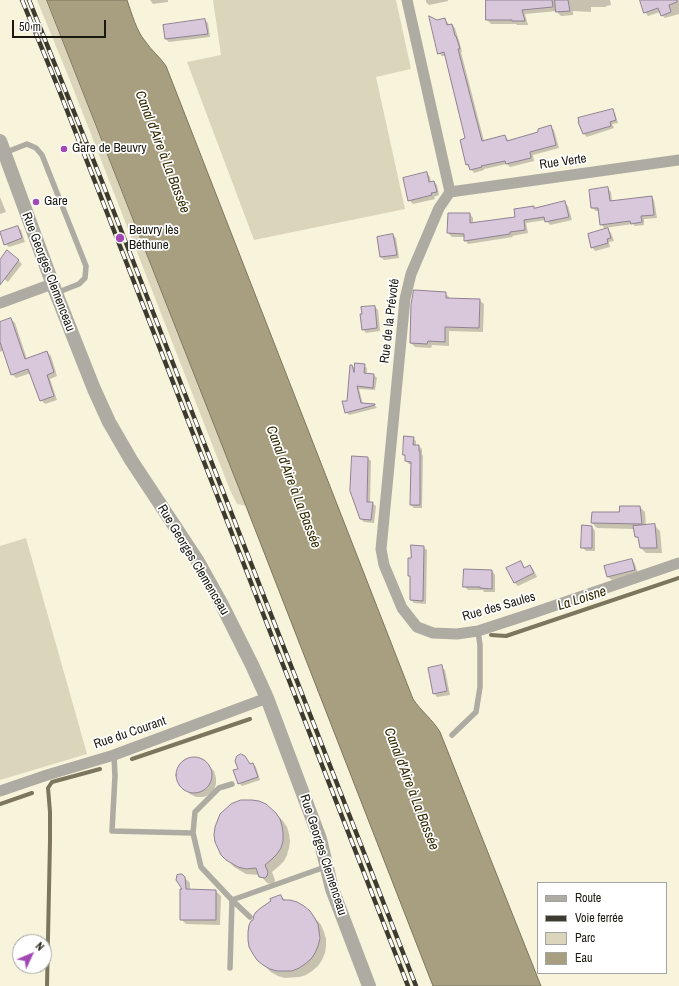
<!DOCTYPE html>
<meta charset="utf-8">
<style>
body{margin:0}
#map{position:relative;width:679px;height:986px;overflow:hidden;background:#f8f3db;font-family:"Archivo Narrow",sans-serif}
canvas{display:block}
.legend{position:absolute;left:537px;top:882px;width:130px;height:92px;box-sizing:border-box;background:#fff;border:1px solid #a3a39f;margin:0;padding:5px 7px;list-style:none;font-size:12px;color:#1a180f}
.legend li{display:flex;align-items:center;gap:8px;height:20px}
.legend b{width:20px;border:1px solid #a3a39f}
.north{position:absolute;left:12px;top:934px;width:40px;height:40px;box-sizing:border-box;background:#fff;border:1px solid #a3a39f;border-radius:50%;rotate:46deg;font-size:11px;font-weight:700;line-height:16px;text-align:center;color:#1a180f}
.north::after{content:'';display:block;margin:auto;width:14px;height:18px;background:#a349b4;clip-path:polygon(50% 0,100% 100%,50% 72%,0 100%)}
.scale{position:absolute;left:12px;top:20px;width:94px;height:18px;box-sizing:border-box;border:2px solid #1a180f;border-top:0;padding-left:5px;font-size:12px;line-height:14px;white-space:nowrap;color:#1a180f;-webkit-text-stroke:3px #fff;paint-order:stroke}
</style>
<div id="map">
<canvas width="679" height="986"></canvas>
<ul class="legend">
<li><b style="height:5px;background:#aeaca2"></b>Route</li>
<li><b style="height:5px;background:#3d3a2f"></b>Voie ferrée</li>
<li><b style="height:11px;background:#dbd5bc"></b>Parc</li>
<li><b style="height:11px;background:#a79f80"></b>Eau</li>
</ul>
<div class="north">N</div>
<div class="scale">50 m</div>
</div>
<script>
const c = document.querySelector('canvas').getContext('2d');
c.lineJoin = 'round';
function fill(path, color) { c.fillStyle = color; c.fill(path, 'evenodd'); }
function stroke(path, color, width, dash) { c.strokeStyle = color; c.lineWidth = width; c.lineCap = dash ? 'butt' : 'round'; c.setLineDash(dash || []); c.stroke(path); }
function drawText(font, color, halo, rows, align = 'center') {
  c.font = font + ' "Archivo Narrow",sans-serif'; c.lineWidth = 3.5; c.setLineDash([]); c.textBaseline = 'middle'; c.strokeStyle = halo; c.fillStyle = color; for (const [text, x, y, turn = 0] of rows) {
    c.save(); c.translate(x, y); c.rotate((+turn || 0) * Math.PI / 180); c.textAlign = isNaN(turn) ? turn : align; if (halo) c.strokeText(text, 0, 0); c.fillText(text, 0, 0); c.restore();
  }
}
const green = new Path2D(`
 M37,0H47L246,506L237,504L230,490L69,78Z
 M213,0H396L411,69L376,77L405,209L254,240L187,62L221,55Z
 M26,538L87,754L0,780V546Z`);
const water = new Path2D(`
 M47,0H127C132,14 136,30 145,41C151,50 160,57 166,66L413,699C421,711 433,720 440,732L541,986H433L246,506Z`);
const shadow = new Path2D(`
 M150,0H168V2L153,4Z
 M426,0H448V1L429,5L426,2Z
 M487,0H610L611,5L606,6V7H591V12L573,11V15L561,16L557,12V11L525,14L528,25H517L516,24H491L487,20Z
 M641,0H679V14L665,18L662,15L660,12L648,16L645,12Z
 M444,19L448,23L449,25H452L455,28L458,38L459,40L462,52H461L484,141L505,136L509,141L540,133L551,127L554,130L559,148L533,155L534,161L510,167L507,164L484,169V170L474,173L471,169L466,164V139L446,56H442L439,53L437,21Z
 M205,20L208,23L210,37L169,42L166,39L164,25Z
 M612,110L615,113L618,123L612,124L614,128L587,137L584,134Z
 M427,173L430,177L431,182H434L437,185L439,195L434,197L435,199L413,204L409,200Z
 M607,188L611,192L612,201L651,197L654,200L657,218L644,219V225L635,226L633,224L604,228L601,224L599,211H596L592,208Z
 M0,197L6,212L0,214Z
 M565,203L568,206L572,220L550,225L546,220L526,223L528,233L512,236L513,237L468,244L465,240V237H452L448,233L449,214H470L473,218V224L516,218L534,207L535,209Z
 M17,227L21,230L25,242L9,247L5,244Z
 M608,230L611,233L614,241L609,242L610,247L595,251L592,247Z
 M393,235L396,238L399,258L384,260L381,257L378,237Z
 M18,260L22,264L8,282L0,276V261Z
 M445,293L450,298V299L479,300L484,304L483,332L449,331V346L432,345L431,348L415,347L411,343Z
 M375,307L378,310L380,331L366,333L363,329Z
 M11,319L15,323L27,359L47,352L51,356L57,376L50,379L57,400L45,404L41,400L31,373L16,378L12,374L4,350L0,352V323Z
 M364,365L367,368V374L374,375L377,378L375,390L359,389L363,404L374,405L377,408L349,415L346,412L352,366L356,370Z
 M413,438L416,441V446H419L422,449V454L423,456L422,508H414L411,505L412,464H409L406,461V457L404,455Z
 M368,458L371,461L370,503H372L376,506L374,523L364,522L361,519Z
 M640,507L645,512L646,526L654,525L660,531L662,553H646L640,547V541L636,536L635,529L597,528L592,523Z
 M592,527L595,531V551H586L582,547Z
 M423,547L427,550L426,604L414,603L411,600V577L409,575L412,559Z
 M632,560L635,564L638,574L612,580L608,577L606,567Z
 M521,562L525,568L530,566L533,569L537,577L518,586L515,583L508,569Z
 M492,571L495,575V592H484L483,590H468L464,586Z
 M441,667L445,670L450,695L437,697L434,693Z
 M244,757L251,765L253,764L256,767L260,780L242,786L239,783V769Z
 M191,758H197L203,761L214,771L216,778V784L214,790L209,795L203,797H196L190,794L180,784L177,778L178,771L180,765L185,761Z
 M276,814L283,821L287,827L289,834L290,841L289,848L287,855L284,861L279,866L272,872L275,880L274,883L272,884L267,883L260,875L246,874L234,867L222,854Z
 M184,877L190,883V890L216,891L221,896L220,925L186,924L181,919Z
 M281,896L286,901L309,911L321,925L324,932L326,939V946L325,953L322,960L318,966L312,971L306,975L299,977L285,978L278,976L271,972L258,960Z`);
const stream = new Path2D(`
 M491,635L506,636L679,578
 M132,759L250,719
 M0,804L32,793
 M47,986L50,841V812L48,788L52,782L100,769`);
const building = new Path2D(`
 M486,0H552L553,7L522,10L525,21H512V20H486Z
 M555,0H568L570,11L556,12Z
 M640,0H677V2L669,5L671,12L661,16L658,8L644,13Z
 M429,16L437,20L445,18L447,25L452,24L455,36H456L460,49H458L482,141L505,135L507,141L538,132V129L551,125L556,145L530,152L531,158L506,164L505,161L481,166L482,167L470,170L468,164L466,165L460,140L465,138L444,52L438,54Z
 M205,19L208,34L165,39L163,25Z
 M613,109L616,120L610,122L611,126L583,134L578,122H579L578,118Z
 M427,172L429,182L434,181L437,192L431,193L432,195L408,201L403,178Z
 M608,187L610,201L652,196L654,215L641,216L642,222L631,224L630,221L600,225L598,208H591L589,190Z
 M565,201L569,217L545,222L544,217L524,220L525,230L510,232V234L464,241V234L447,233L448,213H470V223L515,217L514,209L534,206V208Z
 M18,226L22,238L4,245L0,232Z
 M608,228L611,238L607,239L608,243L591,248L588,234Z
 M393,234L397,255L380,257L377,237Z
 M7,250L19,260L0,285V260Z
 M414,290L446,292V298L480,299L479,328L445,327V342L428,341L427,344L410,343L411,305Z
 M375,306L377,328L362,330L360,314H362L361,307Z
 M11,318L25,359L47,351L54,372L47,375L54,396L40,401L28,369L11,375L0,342V322Z
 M355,363L365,364L364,373L374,374L373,388L357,386L361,403L375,404V405L345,413L342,401H347L350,365H352L354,372Z
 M404,436L414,437L413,445H419V451H420V505H410L411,462L405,461V455H403Z
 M352,456L368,457L367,502H373L371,520L360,519L350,491Z
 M620,506H640L642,524L591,523L592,512H619Z
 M655,524L657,548H640L638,537H635L633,526Z
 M582,525L592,526V548H581Z
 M411,545L424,546L423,601L410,600V576H408V558H411Z
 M632,559L635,570L607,577L604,566Z
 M521,561L524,568L530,565L534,573L514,583L506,568Z
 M464,569L492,570V589L480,588V587H463Z
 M442,665L447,691L433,694L428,668Z
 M241,754L245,756L250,764L253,763L258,777L238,784L233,770L238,769L235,761L236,758L237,756Z
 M176 775a18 18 0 1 1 36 0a18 18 0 1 1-36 0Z
 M241,800H252L259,801L266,804L276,813L280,819L282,826L283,833V841L281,848L277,854L272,859L265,865L268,872L267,876L265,878L259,877L256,868L246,869L238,867L226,860L221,855L215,842L214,835L215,827L220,814L231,804Z
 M180,874H182L185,877L186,889L216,890V920H180V889H182L176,880L177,875Z
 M281,895L283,900H290L297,902L304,906L310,911L314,917L318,924L320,938L318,946L315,953L311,959L305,964L299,968L292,971H277L270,969L263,965L257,960L253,954L249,947L248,940V932L249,925L251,921L253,920L254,915L256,912L262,907L271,901L270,899Z`);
const service = new Path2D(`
 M4,153L27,144L36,148L42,155L86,266L85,278L79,284L56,293
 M452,735L476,712L480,687V645L478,631
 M114,755L115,776L112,831L193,833
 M232,784L219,788L195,812L193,833L201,867L232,900L250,917
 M230,968L232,900L325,867`);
const minor = new Path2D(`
 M407,0L450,192L439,208L411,274L405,299L381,549L384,565L402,608L417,627L433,633L457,634L478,631L533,613L679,563
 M450,192L679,160
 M0,303L52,284
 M0,791L47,775L114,755L267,698`);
const tertiary = new Path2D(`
 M0,141L56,293L94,389L109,422L131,460L197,560L222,605L252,665L267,698L320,839L332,889L369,986`);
const rail = new Path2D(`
 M22,0L57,85L97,187L408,986
 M29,0L103,184L416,986`);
const markers = [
 [64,149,4,"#a349b4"],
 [36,202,4,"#a349b4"],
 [120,238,5,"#a349b4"]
];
const poiNames = [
 ["Gare de Beuvry",72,149],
 ["Gare",44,202],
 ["Beuvry lès",129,231],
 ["Béthune",129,246]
];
const streetNames = [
 ["Rue Verte",563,162,-8],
 ["Rue Georges Clemenceau",48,272,69],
 ["Rue de la Prévoté",390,321,-83],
 ["Rue Georges Clemenceau",193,560,59],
 ["Rue des Saules",499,607,-16],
 ["Rue du Courant",130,733,-19],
 ["Rue Georges Clemenceau",323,855,72]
];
const waterNames = [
 ["Canal d'Aire à La Bassée",162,152,69],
 ["Canal d'Aire à La Bassée",293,487,69],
 ["La Loisne",582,599,-18],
 ["Canal d'Aire à La Bassée",411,789,69]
];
fill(green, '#dbd5bc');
fill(water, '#a79f80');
stroke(water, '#7d765e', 1);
fill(shadow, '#0003');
stroke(stream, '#7d765e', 4);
fill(building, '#d9c8dc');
stroke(building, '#908193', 1);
stroke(service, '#aeaca2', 5.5);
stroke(minor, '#aeaca2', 11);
stroke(tertiary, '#aeaca2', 14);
stroke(rail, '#3d3a2f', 4.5);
stroke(rail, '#fff', 3, [9]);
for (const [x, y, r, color] of markers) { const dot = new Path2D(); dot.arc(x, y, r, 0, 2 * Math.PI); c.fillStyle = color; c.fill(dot); stroke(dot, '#fff', 1.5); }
drawText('13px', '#1a180f', '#fff', poiNames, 'left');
drawText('13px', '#1a180f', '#fff', streetNames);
drawText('italic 14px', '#322900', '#fff', waterNames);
</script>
